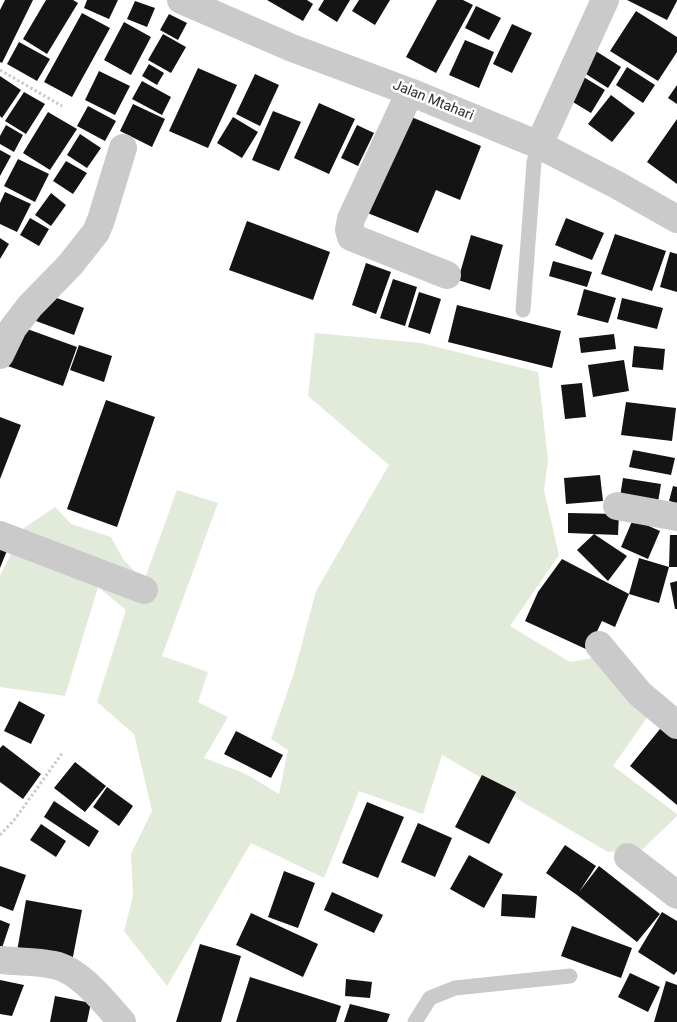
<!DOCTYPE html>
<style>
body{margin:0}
canvas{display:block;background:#fff}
</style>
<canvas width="677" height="1022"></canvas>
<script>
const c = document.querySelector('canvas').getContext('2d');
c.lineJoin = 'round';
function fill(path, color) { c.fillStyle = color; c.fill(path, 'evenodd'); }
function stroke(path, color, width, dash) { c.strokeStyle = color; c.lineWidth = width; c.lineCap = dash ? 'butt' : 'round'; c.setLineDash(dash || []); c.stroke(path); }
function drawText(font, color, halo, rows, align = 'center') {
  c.font = font + ' Roboto,sans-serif'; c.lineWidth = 5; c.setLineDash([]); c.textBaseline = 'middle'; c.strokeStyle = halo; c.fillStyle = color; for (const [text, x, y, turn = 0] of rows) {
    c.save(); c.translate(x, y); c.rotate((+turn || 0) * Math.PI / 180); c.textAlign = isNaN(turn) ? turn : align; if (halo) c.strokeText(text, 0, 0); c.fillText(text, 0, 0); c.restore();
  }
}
const green = new Path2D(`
 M315,333L421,343L538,372L548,460L544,490L559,555L510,626L570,662L614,654L651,712L613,766L677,814V816L643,849L608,852L442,755L423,814L359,791L324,878L251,843L167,986L124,931L133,896L131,854L152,811L134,734L97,702L126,610L98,587L65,696L0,687V576L24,528L55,507L71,524L111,537L123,559L144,581L177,490L218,503L162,656L208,672L198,702L228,717L204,758L246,774L279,794L288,750L271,739L294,673L316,591L389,465L308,396Z`);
const building = new Path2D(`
 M5,0H33L2,63L0,62V10Z
 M46,0H73L78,3L47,54L23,39Z
 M87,0H118L109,19L84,8Z
 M267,0H307L313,4L303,21Z
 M324,0H350L337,22L318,10Z
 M359,0H390L375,25L352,11Z
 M437,0H463L473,5L436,73L406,57Z
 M627,0H677V1L667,20Z
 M135,1L155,8L147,27L127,19Z
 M476,6L501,18L489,40L465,28Z
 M636,11L677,37V52L658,81L610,51Z
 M82,13L110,28L72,97L44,82Z
 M169,14L187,23L178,40L160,30Z
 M124,22L151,37L131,75L104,60Z
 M512,24L532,33L512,73L493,64Z
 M163,34L186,47L171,73L148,60Z
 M465,40L494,52L479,88L449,75Z
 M19,42L50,59L37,81L7,64Z
 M591,48L621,67L608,88L578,69Z
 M149,64L164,73L157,85L142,76Z
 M627,67L655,85L643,103L616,85Z
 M198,68L237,85L208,148L169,131Z
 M99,71L130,86L115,115L85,100Z
 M577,73L605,90L591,113L563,96Z
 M255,74L279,85L260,126L236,114Z
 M0,76L21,90L2,118L0,116Z
 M142,81L171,97L162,115L132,99Z
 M677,85V104L668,98Z
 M24,92L45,104L26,134L5,121Z
 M611,95L635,113L612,142L588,124Z
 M319,103L355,119L329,174L294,158Z
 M133,104L165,119L152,147L120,131Z
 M88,106L116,121L105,141L77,126Z
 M273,111L301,122L279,171L252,160Z
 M48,112L77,129L50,170L23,153Z
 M409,116L481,146L460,200L436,190L418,233L365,212Z
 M233,117L258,132L242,158L217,143Z
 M677,119V184L647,162Z
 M6,125L23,135L14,152L0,144V136Z
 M357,125L374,133L358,166L341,158Z
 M80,134L101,148L87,168L67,155Z
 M0,150L11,156L0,176Z
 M18,159L49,174L35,202L4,186Z
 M66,161L87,173L73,194L53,181Z
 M5,192L31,204L17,232L0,224V203Z
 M51,193L66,205L51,226L35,215Z
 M30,218L49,229L39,246L20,235Z
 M566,218L604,233L592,260L555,245Z
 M247,221L330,252L313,300L229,270Z
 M615,234L666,251L652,291L601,274Z
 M471,235L503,245L490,290L458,280Z
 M0,238L9,244L0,259Z
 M670,252L677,254V292L660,287Z
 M553,261L592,272L587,287L549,276Z
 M366,263L391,272L376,314L352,305Z
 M393,279L417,287L405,326L380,318Z
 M584,289L616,298L608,323L577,315Z
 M419,292L441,299L430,334L408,327Z
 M46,294L84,308L74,335L36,321Z
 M622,298L663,308L657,329L617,319Z
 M457,305L561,331L552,368L448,342Z
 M19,326L77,347L63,386L5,365Z
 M614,334L616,349L581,353L579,338Z
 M79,345L112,356L104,382L70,370Z
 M634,346L665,349L663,370L632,367Z
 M624,360L629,391L593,397L588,365Z
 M582,383L586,417L565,419L561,385Z
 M106,400L155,417L117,527L67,509Z
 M626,402L676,408L672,441L621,435Z
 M0,417L21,425L0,479Z
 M633,450L675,458L671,475L629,467Z
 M600,475L603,501L566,504L564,478Z
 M623,478L661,484L657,508L619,503Z
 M673,486L677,487V503L669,501Z
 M568,513L619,514L618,535L568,533Z
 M633,519L660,531L648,559L621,547Z
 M594,534L627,556L608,581L577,550Z
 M670,535H677V567H669Z
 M0,545L8,548L0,568Z
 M639,558L669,567L659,603L629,594Z
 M562,559L629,594L615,627L602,621L588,650L525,621L538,592Z
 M677,581V609H675L670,583Z
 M19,701L45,715L31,744L4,731Z
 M664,724L677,735V805L630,766Z
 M236,731L283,755L271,778L224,754Z
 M3,745L41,774L23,799L0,782V748Z
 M75,762L106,786L85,812L54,788Z
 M482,775L516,792L489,844L455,827Z
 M107,787L133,806L119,826L93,807Z
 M54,801L99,831L89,847L44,817Z
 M367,802L404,817L378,878L342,863Z
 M418,823L452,838L435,877L401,862Z
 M41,824L66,841L56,857L30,840Z
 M565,845L596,866L579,892L599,866L660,914L637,942L577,895L546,873Z
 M469,855L503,874L484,908L450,889Z
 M0,866L26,875L13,911L0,906Z
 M284,871L315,883L298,928L268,917Z
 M332,892L383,915L374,933L324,910Z
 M502,894L537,896L535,918L501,916Z
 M26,900L82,910L71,967L16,957Z
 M662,912L677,921V971L674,975L638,952Z
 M251,913L318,944L303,977L236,945Z
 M0,920L10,924L2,948L0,947Z
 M572,926L632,948L621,978L561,956Z
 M200,944L241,956L221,1022H176Z
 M630,973L660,987L648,1012L618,997Z
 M250,977L341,1006L336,1022H236Z
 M346,979L372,982L370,998L345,996Z
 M0,980L24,985L12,1016L0,1014Z
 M666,981L677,985V1022H654Z
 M55,996L91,1003L87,1022H50Z
 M350,1004L390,1014L387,1022H344Z`);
const path = new Path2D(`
 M0,70L62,106
 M0,835L15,819L63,752`);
const service = new Path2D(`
 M523,310L534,162L539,145
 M415,1022L430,998L455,988L570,976`);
const minor = new Path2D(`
 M181,0L292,48L410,92L539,145L617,185L677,219
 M410,92L351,219L349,230L351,237L447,275
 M539,145L605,0
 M0,355L13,328L30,306L70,265L96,232L101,220L123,148
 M617,506L677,517
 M0,535L144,590
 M599,645L640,694L677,725
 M628,857L677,895
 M0,960C18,962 37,961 54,965C80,970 105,1003 122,1022`);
const streetNames = [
 ["Jalan Mtahari",433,101,22]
];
fill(green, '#e2ebda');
fill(building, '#141414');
stroke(path, '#cacaca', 3, [2.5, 2.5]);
stroke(service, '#cacaca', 15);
stroke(minor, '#cacaca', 28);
drawText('14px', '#2d2d2d', '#fff', streetNames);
</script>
